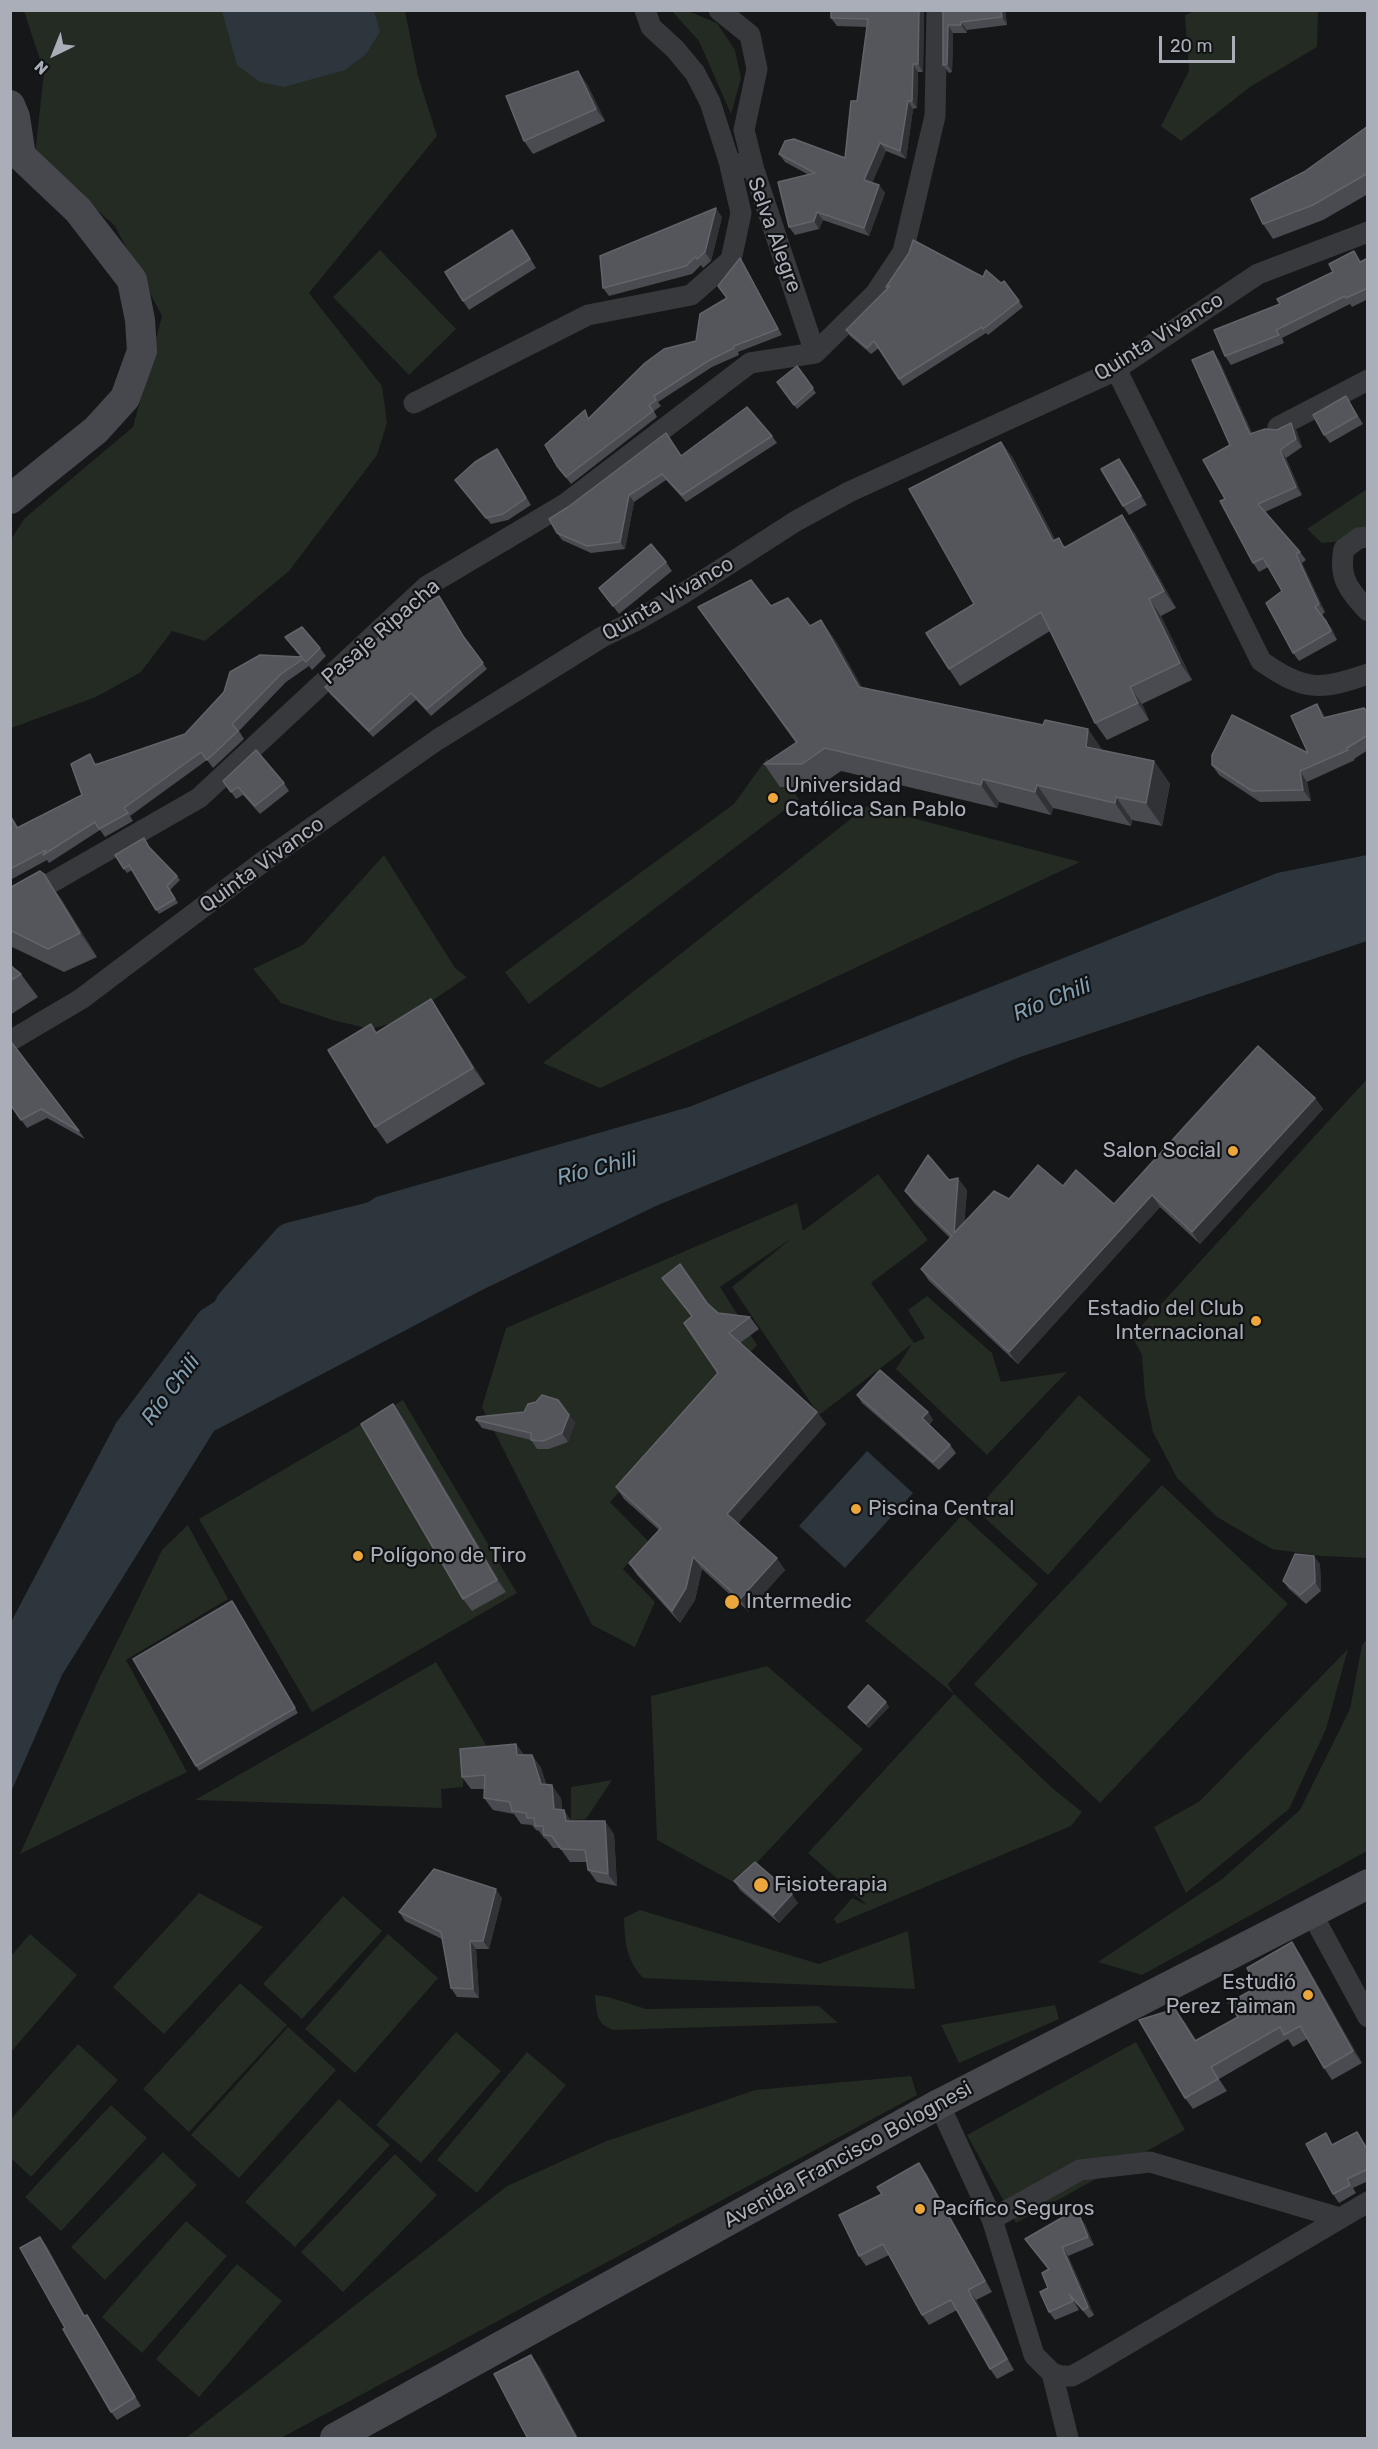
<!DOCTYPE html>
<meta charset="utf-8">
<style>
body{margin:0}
#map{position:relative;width:1378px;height:2449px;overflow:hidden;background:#161718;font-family:Rubik,sans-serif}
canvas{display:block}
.frame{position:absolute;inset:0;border:12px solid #a9aeb8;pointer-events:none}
.north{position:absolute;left:24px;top:24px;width:60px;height:60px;-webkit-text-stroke:4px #111213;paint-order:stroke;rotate:223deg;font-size:16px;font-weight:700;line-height:24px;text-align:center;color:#a9aeb8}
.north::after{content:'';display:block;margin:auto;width:21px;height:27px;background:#a9aeb8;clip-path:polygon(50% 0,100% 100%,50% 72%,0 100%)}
.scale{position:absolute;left:1159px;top:36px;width:76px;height:27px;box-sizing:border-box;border:3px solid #a9aeb8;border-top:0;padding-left:8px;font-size:18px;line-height:21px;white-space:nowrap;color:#a9aeb8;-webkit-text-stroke:4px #111213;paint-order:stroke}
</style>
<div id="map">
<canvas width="1378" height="2449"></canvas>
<div class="frame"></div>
<div class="north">N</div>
<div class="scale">20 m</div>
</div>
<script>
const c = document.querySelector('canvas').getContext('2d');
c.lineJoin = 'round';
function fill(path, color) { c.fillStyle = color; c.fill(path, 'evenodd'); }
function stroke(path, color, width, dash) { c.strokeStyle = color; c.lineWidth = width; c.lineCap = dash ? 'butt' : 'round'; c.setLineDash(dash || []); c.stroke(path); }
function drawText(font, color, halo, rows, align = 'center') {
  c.font = font + ' Rubik,sans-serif'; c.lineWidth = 4.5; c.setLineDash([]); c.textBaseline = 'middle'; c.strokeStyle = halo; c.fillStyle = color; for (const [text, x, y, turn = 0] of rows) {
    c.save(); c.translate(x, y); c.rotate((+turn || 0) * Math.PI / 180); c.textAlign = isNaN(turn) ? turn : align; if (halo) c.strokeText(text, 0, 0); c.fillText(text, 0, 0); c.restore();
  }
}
const green = new Path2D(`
 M1197,10L1318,11L1317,47L1250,87L1181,141L1161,126L1189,71L1185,15Z
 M24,11H405L418,76L437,136L309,293L382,386L387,423L377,455L289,571L205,641L172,631L141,672L96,697L11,728V539L25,518L133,427L162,316L115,226L35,155L44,72Z
 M672,11H688L717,23L735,50L741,78L731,114L699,41Z
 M380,250L456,329L409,375L333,297Z
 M1367,489V539L1322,543L1307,529Z
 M767,758L799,799L529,1004L505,972L734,804Z
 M867,806L1080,862L600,1088L543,1063Z
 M384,855L455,968L467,977L404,1020L371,1029L336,1021L281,1003L253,969L303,945Z
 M1367,1079V1558L1321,1556L1272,1549L1217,1517L1177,1478L1153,1432L1145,1395L1142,1355L1132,1336Z
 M878,1174L928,1240L871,1283L914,1343L925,1338L908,1310L927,1296L992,1353L1001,1382L1067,1372L987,1455L896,1369L912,1344L819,1415L732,1287L792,1238L720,1287L757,1345L610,1502L648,1541L623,1569L655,1602L635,1647L592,1625L482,1407L506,1328L797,1203L803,1231Z
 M1079,1395L1151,1460L1048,1575L976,1510Z
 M403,1400L517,1593L312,1712L199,1519Z
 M1162,1485L1288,1604L1100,1803L974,1684Z
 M962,1515L1038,1584L948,1684L954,1694L1051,1787L1082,1812L1071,1826L837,1924L834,1919L852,1898L867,1905L808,1853L954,1694L865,1621Z
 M188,1525L228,1599L126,1660L187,1772L20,1854L97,1683L162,1550Z
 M1367,1639V1851L1142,1975L1098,1962L1221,1880L1300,1810L1350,1709L1362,1645Z
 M1348,1649L1326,1729L1289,1809L1186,1893L1154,1827L1200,1801Z
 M436,1662L491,1753L465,1756L463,1787L441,1789L442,1808L195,1800Z
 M767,1666L863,1749L737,1884L657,1840L651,1696Z
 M612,1780L586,1819L571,1820V1787Z
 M199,1893L263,1927L164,2034L113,1987Z
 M343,1896L382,1931L302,2019L263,1984Z
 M640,1910L819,1964L908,1931L915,1989L643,1978C626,1959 625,1943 624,1918Z
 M30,1934L77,1975L11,2052V1956Z
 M388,1934L438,1978L355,2073L305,2029Z
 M240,1983L287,2025L189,2132L143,2089Z
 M595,1995L608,1997L646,2009L819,2006L838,2023L614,2030C595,2024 597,2013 595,1995Z
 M1055,2005L1059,2019L959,2063L941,2025Z
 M288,2027L336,2070L239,2178L191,2135Z
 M456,2032L501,2071L421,2163L376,2125Z
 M1136,2042L1185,2130L1016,2223L967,2135Z
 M78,2044L118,2080L31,2177L11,2158V2119Z
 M527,2052L566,2085L477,2193L437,2160Z
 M911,2076L917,2095L281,2438H186L507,2186L604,2142L755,2090Z
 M339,2099L390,2145L295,2247L245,2202Z
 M111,2105L147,2138L61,2231L25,2197Z
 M163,2152L197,2185L105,2280L71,2247Z
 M395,2154L437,2195L343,2292L301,2252Z
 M186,2221L227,2256L142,2353L102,2317Z
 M237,2264L282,2301L199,2397L156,2359Z`);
const water = new Path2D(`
 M222,11H374L380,32L366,54L345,70L284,87L260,82L237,65Z
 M1367,855V941L1020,1057L658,1205L482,1290L214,1431L62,1675L11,1792V1622L116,1423L200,1311L376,1197L689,1107L1277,873Z
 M867,1451L913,1493L845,1568L799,1526Z`);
const river = new Path2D(`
 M237,1308L293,1245L372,1225`);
const street = new Path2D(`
 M645,10L651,27L675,49L695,73L710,102L729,161L754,170L815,353
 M719,10L750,35L757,69L744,130L754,170
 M815,353L875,294L903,252L935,116L937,10
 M1116,369L1261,661C1304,691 1319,691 1368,674
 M414,403L588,315L691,295L731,260L741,213L729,161
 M1278,427L1368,380
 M1368,537L1359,538L1344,549C1338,578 1349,590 1368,611
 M10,915L21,900L199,798L427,586L565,504L750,363L815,353
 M10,1041L81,999L264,861L437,740L602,637L639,619L684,593L796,521L849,492L1110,373L1258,274L1368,232
 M1312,1914L1368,2017
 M939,2104L992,2219L1034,2355L1052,2373L1061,2376H1072L1085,2369L1368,2202
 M992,2219L1080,2170L1150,2162L1340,2218
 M1052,2373L1068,2438`);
const secondary = new Path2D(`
 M10,105L15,117L21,156
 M10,149L21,156L78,210L132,280L140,320L142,351L125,398L96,430L10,499
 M335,2438L939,2104L1368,1884`);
const wall = new Path2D(`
 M924,10L923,72H918L917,108L913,109L906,159L886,151L872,183L879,185L885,193L869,236L823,220L819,229L795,235L789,227L809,175L785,162L779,154L845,158L857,101L867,27L837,26L831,18Z
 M943,10H1005L1007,25L967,30V33H953L952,72L949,73L943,65Z
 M587,84L605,121L533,154L524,141Z
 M1368,126V194L1323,220L1273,239L1263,224L1304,172Z
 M722,217L711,261L703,268L701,265L692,274L609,296L603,288Z
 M518,238L536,268L469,310L463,301Z
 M909,253L1019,301L1023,307L988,335L986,333L903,386L879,348L871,354L850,336L846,330L887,288L886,287Z
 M1368,258V299L1352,307L1350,304L1282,338L1284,343L1231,365L1225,356L1280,304Z
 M744,264L782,335L738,352L739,355L712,367L658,402L661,406L654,411L657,417L571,484L557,466L590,418L696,341L727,298L718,286Z
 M1219,360L1252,433L1277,430L1291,423L1297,432L1302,447L1286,458L1302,495L1265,512L1300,552L1306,560L1302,563L1325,612L1322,615L1332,629L1337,640L1299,661L1293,653L1282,591L1268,567L1259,572L1253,563L1230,445Z
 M797,366L816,393L797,409L777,382Z
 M1346,396L1363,424L1330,443L1324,435Z
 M772,436L777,443L686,502L666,480L634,502L625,549L591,553L562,540L557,533L681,456Z
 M1001,442L1013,458L1055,540L1066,547L1134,532L1176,608L1161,616L1192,680L1142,704L1149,720L1107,740L1095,723L1050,631L960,686L949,669L974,604Z
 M497,449L531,505L508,520L491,524L455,480Z
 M1125,467L1147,505L1129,515L1123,506Z
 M666,562L672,571L619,614L599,588Z
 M439,596L466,640L487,669L431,716L416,700L373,737L330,694L325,687Z
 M771,606L810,626L821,620L837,643L862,688L1103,751L1154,761L1170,784L1162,826L1132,820L1131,826L1053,808L1051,815L999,802L997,808L841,771L818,787H780L764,764L796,743L698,607Z
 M285,637L320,648L326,656L312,670L309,666L286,682L239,731L244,739L213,768L207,760L130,816L133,821L105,837L100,830L49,863L47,860L10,880V814L18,827L82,795L96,762L97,764L185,734L301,657Z
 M1317,704L1325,717L1368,712V750L1354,759L1355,760L1307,782L1311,801L1260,802L1219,775L1212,765L1308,753Z
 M223,781L284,783L289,791L260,814L243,795L236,799Z
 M150,848L177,876L180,880L170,890L178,903L159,914L132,870L127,873L115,855Z
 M10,890L60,897L97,957L64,972L10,946Z
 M10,965L21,974L38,997L10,1015Z
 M442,1016L485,1084L387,1144L375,1127Z
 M10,1045L79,1131L85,1139L47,1118L27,1128L10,1104Z
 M1315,1098L1323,1109L1200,1244L1160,1207L1018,1364L929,1281L921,1269L950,1238L914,1203L905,1191L967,1190L964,1222L1009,1199L1063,1186L1114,1204Z
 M662,1278L707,1304L718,1313L750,1317L759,1329L740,1343L817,1412L826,1424L738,1523L785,1570L748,1611L702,1569L695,1600L680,1623L637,1575L629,1563L659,1530L624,1499L616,1487L718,1373L692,1317Z
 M857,1395L928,1412L933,1420L929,1425L950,1445L956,1453L939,1470L862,1403Z
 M569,1415L575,1423L568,1442L549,1449H537L531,1440L482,1428L476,1420Z
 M402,1416L506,1592L472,1611L463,1599Z
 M1320,1564L1321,1591L1306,1604L1289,1589L1283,1581Z
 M235,1605L298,1713L199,1771L196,1766Z
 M848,1707H889L869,1728L851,1711Z
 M516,1744L524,1755H532L541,1768L546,1784L561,1798L562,1810L571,1821L614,1834L617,1886L597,1882L588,1870L587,1862H570L560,1848H553L546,1839L544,1838L539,1831L536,1830L532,1825L521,1824L514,1814L493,1810L484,1798L485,1789H471L462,1777Z
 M734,1881L798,1903L779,1923L740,1890Z
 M502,1898L489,1949H476L479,1998L457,1997L451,1988L442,1939L405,1921L399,1912Z
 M1300,1954L1362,2063L1332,2080L1324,2068L1307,2039L1293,2047L1288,2039L1219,2079L1227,2091L1193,2109L1185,2098L1184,2021L1196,2040L1238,2017Z
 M1357,2132L1368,2149V2181L1353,2188L1356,2193L1339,2203L1333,2194V2144Z
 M926,2173L992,2292L976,2300L1014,2370L997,2379L990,2369L957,2310L929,2325L922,2315L889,2255L866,2266L859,2256Z
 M1085,2224L1094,2245L1068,2256L1094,2315L1089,2318L1075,2302L1079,2310L1055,2320L1049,2312V2270L1025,2239Z
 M46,2245L85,2316L87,2315L93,2324L141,2406L117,2420L111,2412L65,2328Z`);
const shadedWall = new Path2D(`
 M919,10H924L923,72L918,64Z
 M1001,10H1005L1007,25L1002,17Z
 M961,22L967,30V33L961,25Z
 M948,25L953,33L952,72L947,64Z
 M913,64L918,72L917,108L912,101Z
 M578,71L587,84L605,121L596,109Z
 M908,101L913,109L906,159L900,151Z
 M880,143L886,151L870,188L864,180Z
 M879,185L885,193L869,236L864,228Z
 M716,208L722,217L711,261L705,252Z
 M817,212L823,220L819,229L814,221Z
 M740,258L744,264L782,335L778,329Z
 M1213,351L1219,360L1256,442L1250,434Z
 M1291,423L1297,432L1302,447L1296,439Z
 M1001,442L1013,458L1065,558L1053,541Z
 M1280,450L1286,458L1302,495L1296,487Z
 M1119,459L1125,467L1147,505L1141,496Z
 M629,495L634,502L625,549L620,542Z
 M1122,515L1134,532L1176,608L1164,591Z
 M1296,554L1302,563L1325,612L1319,604Z
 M1149,599L1161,616L1192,680L1180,663Z
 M821,620L837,643L875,710L859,687Z
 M1326,621L1332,629L1337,640L1331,631Z
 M1130,687L1142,704L1149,720L1138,703Z
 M1317,704L1324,715L1330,728L1323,718Z
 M1088,729L1104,752L1086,747Z
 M1154,761L1170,784L1162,826L1146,803Z
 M1300,771L1307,782L1311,801L1303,790Z
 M983,779L999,802L997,808L981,785Z
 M1037,785L1053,808L1051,815L1035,792Z
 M1116,797L1132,820L1131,826L1115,803Z
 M44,874L60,897L97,957L80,933Z
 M431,999L442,1016L485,1084L473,1068Z
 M1315,1098L1323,1109L1200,1244L1192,1232Z
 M958,1178L967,1190L963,1245L954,1233Z
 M1152,1195L1160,1207L1018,1364L1009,1352Z
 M393,1404L402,1416L506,1592L497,1580Z
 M817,1412L826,1424L736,1526L727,1514Z
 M928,1412L933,1420L928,1426L922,1418Z
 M569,1415L575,1423L568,1442L562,1433Z
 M1314,1556L1320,1564L1321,1591L1315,1582Z
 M693,1557L702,1569L695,1600L680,1623L672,1611Z
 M777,1558L785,1570L748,1611L740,1599Z
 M886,1702L889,1707L869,1728L866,1724Z
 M516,1744L525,1757L517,1755Z
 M532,1755L541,1768L550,1796L541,1784Z
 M552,1785L561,1798L563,1822L554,1809Z
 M564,1810L572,1822L566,1821Z
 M605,1821L614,1834L617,1886L608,1874Z
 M496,1889L502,1898L489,1949L483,1941Z
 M792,1894L798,1903L779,1923L773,1915Z
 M470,1941L476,1949L479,1998L473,1989Z
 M1292,1942L1300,1954L1362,2063L1353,2051Z
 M1175,2009L1184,2021L1203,2053L1195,2041Z
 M919,2163L926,2173L992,2292L985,2281Z
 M1079,2215L1085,2224L1094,2245L1088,2237Z
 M40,2237L46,2245L90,2325L84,2316Z
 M1062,2247L1068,2256L1094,2315L1088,2307Z
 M968,2290L976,2300L1014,2370L1007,2359Z
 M1069,2294L1075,2302L1079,2310L1073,2301Z
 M87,2315L93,2324L141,2406L135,2397Z
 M531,2355L540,2367L579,2439H577Z`);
const building = new Path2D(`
 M831,10H919L918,64H913L912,101H908L900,151L880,143L864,180L879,185L864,228L817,212L814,221L789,227L778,182L815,173L779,154L785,141L794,139L845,158L851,101H857L868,19L831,18Z
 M943,10H1001L1002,17L961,22V25H948L947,64L943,65Z
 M578,71L596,109L524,141L506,96Z
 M1368,126V173L1313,205L1263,224L1251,199L1304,172Z
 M716,208L705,252L697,259L695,257L686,266L603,288L600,256Z
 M512,230L530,259L463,301L445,272Z
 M913,240L983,277L986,270L1001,283L1004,281L1019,301L983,329L982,327L899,379L874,341L867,348L846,330L890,286L886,287L909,253Z
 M1354,251L1360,262L1368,258V288L1346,298L1345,296L1276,330L1279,335L1225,356L1214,330L1280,304L1277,299L1333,272L1329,264Z
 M740,258L778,329L734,346V348L708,361L654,396L656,400L649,405L653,411L566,477L557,466L545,445L585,410L588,419L645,363L664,349L696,341L700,314L727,298L718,286Z
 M1213,351L1250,434L1265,429L1277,430L1291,423L1296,439L1280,450L1296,487L1258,504L1300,552L1296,554L1319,604L1315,607L1326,621L1331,631L1293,653L1266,603L1282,591L1263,558L1253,563L1220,501L1225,499L1203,460L1230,445L1192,360Z
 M797,366L813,388L794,405L777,382Z
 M1346,396L1357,416L1324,435L1313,415Z
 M747,407L772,436L682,495L662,474L629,495L620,542L587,546L557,533L549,519L568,507L666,433L681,456Z
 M1001,442L1053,541L1059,538L1064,548L1122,515L1164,591L1149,599L1180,663L1130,687L1138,703L1095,723L1041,612L949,669L926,633L974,604L909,489Z
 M497,449L526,498L503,514L486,518L455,480L475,462Z
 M1119,459L1141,496L1123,506L1101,469Z
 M651,544L666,562L613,606L599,588Z
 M751,580L771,606L788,598L810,626L821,620L859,687L1043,725L1045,720L1088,729L1086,747L1154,761L1146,803L1116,797L1115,803L1037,785L1035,792L983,779L981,785L825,748L802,764H764L797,742L698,607Z
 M439,596L463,636L483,663L427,709L411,693L369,731L325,687L401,617Z
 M302,627L320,648L306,662L303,659L281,674L232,724L238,731L207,760L201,752L124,808L128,813L99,829L95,822L43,855L46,850L10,869V816L17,828L82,795L71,764L90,754L95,765L185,734L224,692L230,672L260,655L302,657L285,637Z
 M1317,704L1323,718L1364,708L1368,713V735L1347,748L1348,750L1300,771L1303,790L1252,791L1212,765V755L1232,715L1308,753L1291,716Z
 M256,750L284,783L255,806L238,787L231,792L223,781Z
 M144,838L149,847L177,876L167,886L175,899L156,910L129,865L124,869L115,855Z
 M40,871L44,874L80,933L48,949L10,930V890L13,886Z
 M10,965L21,974L10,981Z
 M431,999L473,1068L375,1127L328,1050L371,1024L376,1033Z
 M12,1043L79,1131L41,1109L21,1120L10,1104V1045Z
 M1258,1046L1315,1098L1192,1232L1152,1195L1009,1352L921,1269L952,1236L905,1191L928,1155L949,1180L958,1178L954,1233L994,1191L1009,1199L1038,1165L1063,1186L1076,1170L1114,1204Z
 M680,1264L707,1303L718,1313L750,1317L729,1333L817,1412L727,1514L777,1558L740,1599L693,1557L686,1588L672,1611L629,1563L661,1528L616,1487L718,1373L684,1323L692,1316L662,1278Z
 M880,1370L928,1412L922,1418L950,1445L933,1462L857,1395Z
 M542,1395L558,1400L569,1415L562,1433L543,1441L531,1440V1433L476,1420L477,1417L524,1412L528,1404L536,1402Z
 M393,1404L497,1580L463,1599L361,1424Z
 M1295,1554L1314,1556L1315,1582L1300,1595L1283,1581Z
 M232,1601L295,1708L196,1766L133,1659Z
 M868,1685L886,1702L866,1724L848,1707Z
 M516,1744L517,1755H532L541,1784L552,1785L554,1809L564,1810L566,1821H605L608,1874L588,1870L585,1850L561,1849L552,1836L544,1835L543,1826H535L534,1818H527L526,1813L512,1811L510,1802L484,1798L485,1775L462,1777L460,1749Z
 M755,1862L792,1894L773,1915L734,1881Z
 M434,1869L496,1889L483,1941H470L473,1989L451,1988L441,1932L399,1912Z
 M1292,1942L1353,2051L1324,2068L1300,2026L1284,2035L1280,2027L1211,2067L1218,2079L1185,2098L1139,2020L1175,2009L1195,2041L1238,2017L1229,2003L1257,1987L1247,1968Z
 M1357,2132L1368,2151V2169L1347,2179L1350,2185L1333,2194L1306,2144L1326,2133L1332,2145Z
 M919,2163L985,2281L968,2290L1007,2359L990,2369L951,2300L922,2315L883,2244L859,2256L839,2215L882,2194L877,2187Z
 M1070,2213L1079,2215L1088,2237L1062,2247L1088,2307L1083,2310L1069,2294L1073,2301L1049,2312L1040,2292L1048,2288L1042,2273L1049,2269L1025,2239Z
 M40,2237L84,2316L87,2315L135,2397L111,2412L63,2329L65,2328L20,2248Z
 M531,2355L577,2439H528L494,2374Z`);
const markers = [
 [773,798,6,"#eba63c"],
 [1233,1151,6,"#eba63c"],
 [1256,1321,6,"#eba63c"],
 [856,1509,6,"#eba63c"],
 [358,1556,6,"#eba63c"],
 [732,1602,8,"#eba63c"],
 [761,1885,8,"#eba63c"],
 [1308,1995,6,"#eba63c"],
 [920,2209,6,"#eba63c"]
];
const streetNames = [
 ["Selva Alegre",774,235,70],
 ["Quinta Vivanco",1159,337,-32],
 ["Quinta Vivanco",668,599,-30],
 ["Pasaje Ripacha",381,632,-41],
 ["Quinta Vivanco",262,865,-36],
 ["Avenida Francisco Bolognesi",848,2155,-29]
];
const poiNames = [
 ["Universidad",785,786],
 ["Católica San Pablo",785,810],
 ["Salon Social",1221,1151,"right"],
 ["Estadio del Club",1244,1309,"right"],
 ["Internacional",1244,1333,"right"],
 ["Piscina Central",868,1509],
 ["Polígono de Tiro",370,1556],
 ["Intermedic",746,1602],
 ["Fisioterapia",774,1885],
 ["Estudió",1296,1983,"right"],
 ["Perez Taiman",1296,2007,"right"],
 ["Pacífico Seguros",932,2209]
];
const waterNames = [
 ["Río Chili",1052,1000,-22],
 ["Río Chili",597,1169,-14],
 ["Río Chili",171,1390,-53]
];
fill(green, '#232b23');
fill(water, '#2d363c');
stroke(river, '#2d363c', 46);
stroke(street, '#38393d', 21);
stroke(secondary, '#46484d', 30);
fill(wall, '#4a4b50');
fill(shadedWall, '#313235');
fill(building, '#54565b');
stroke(building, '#62646a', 1.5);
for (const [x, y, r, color] of markers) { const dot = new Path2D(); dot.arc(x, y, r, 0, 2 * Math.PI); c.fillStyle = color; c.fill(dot); stroke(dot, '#111213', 2); }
drawText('21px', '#a9aeb8', '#111213', streetNames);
drawText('21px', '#a9aeb8', '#111213', poiNames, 'left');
drawText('italic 22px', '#819eb1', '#111213', waterNames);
</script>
